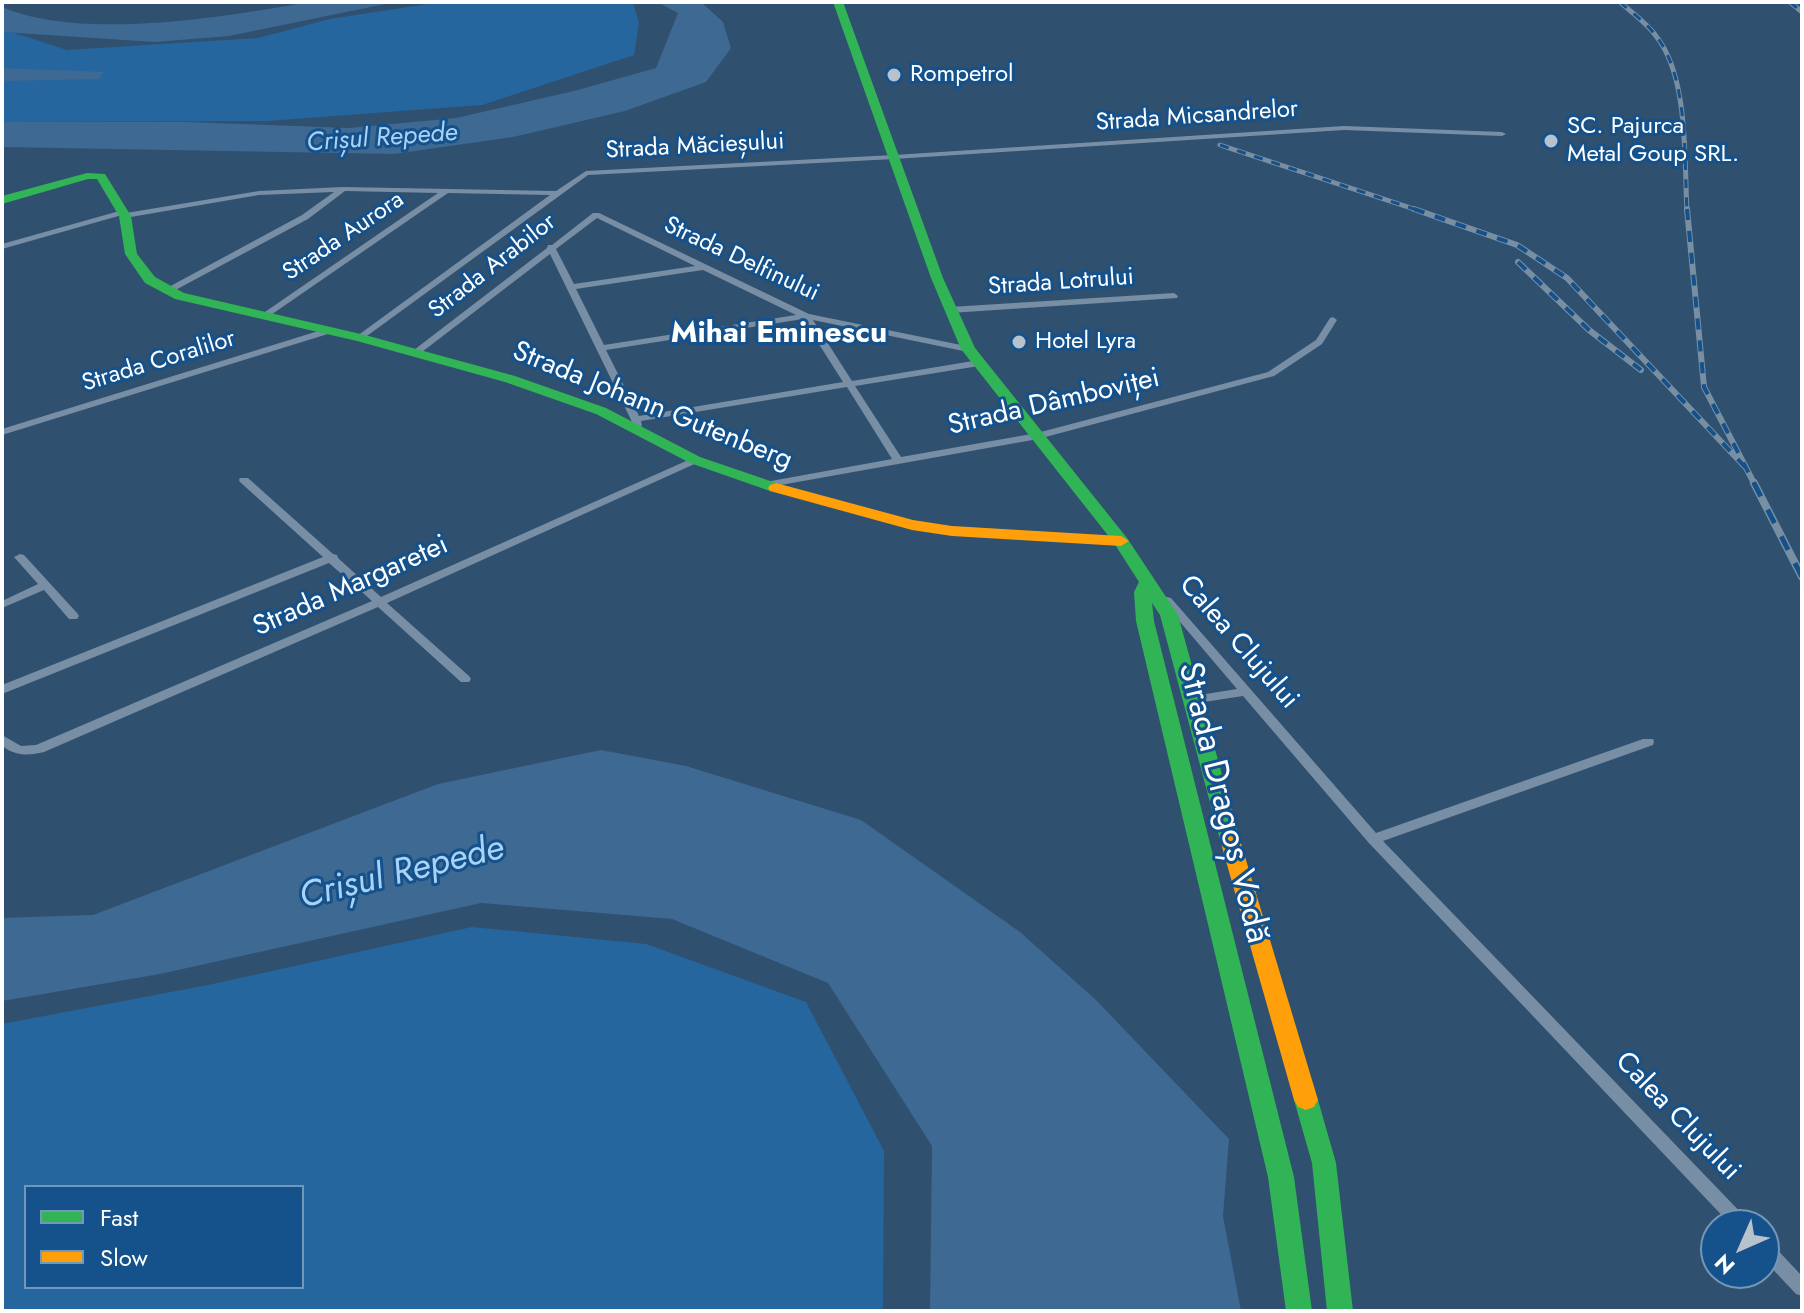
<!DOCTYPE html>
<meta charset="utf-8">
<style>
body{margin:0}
#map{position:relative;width:1804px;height:1313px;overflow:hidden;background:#30506f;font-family:Jost,sans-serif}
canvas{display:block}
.frame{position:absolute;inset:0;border:4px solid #fff;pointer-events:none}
.legend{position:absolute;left:24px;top:1185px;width:280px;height:104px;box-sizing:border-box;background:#15518a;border:2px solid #7397b9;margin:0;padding:10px 14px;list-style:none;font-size:24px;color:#fff}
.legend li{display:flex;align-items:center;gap:16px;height:40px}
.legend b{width:40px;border:2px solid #7397b9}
.north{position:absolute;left:1700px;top:1209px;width:80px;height:80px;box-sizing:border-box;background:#15518a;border:2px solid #7397b9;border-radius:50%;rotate:225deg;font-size:22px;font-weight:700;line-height:32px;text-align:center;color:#fff}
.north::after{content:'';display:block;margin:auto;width:28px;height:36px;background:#b7c2cd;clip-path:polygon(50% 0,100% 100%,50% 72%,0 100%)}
</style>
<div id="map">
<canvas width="1804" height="1313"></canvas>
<div class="frame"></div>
<ul class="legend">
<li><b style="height:10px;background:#30b455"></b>Fast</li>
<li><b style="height:10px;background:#ff9f0a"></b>Slow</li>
</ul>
<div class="north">N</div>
</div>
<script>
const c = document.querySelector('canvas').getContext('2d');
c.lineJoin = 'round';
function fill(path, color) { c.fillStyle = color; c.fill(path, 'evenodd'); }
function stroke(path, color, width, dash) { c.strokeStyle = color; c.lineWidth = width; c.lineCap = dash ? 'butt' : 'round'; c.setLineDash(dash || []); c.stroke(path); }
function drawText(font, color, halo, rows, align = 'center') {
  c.font = font + ' Jost,sans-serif'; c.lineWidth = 6; c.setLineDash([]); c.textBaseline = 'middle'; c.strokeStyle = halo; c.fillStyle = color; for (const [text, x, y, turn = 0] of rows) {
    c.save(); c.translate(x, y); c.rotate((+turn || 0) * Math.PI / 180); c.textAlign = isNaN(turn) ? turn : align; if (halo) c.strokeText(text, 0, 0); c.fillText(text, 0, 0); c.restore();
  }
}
const green = new Path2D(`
 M441,2H633L639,23L634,55L482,105L267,121L2,122V29L67,50L258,38L330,19Z
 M472,927L646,944L806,1002L884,1151L883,1311H2V1024L208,985ZM26,1187H302V1287H26Z`);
const water = new Path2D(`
 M309,2H395L229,36L155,42L2,32V7C81,41 225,17 309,2Z
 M657,2H701L723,22L731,48L706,82L625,111L513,137L394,154L2,147V122H189L349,128L456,118L574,91L656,68L678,13Z
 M2,68L104,72L99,79L2,81Z
 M601,750L686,766L861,820L1020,932L1096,1000L1229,1139L1223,1216L1241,1311H930L932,1146L828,983L672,919L481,903L160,974L2,1001V918L93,915L438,784Z`);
const street = new Path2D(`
 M1344,126L1502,132L1506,134L1502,136L1344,130L894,159L588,175L360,341L357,340V336L550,195L448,193L265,319L262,318V314L438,193L345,191L308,219L168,294L164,291L165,289L302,215L334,192L259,195L125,218H122V215L2,249V244L123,210H126V213L259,191L343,187L556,191L586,171L894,155Z
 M593,213H599L809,314L971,347V351L968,352L813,320L852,381L979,360L984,363L979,366L855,386L901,457L1037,433L1268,372L1316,340L1330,318L1333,317L1337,320L1322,344L1274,376L1038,439L764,488L760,487L759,485L760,483L892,459L847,387L641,421L642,426H634L550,254L418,355L415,356L410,353L547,248L548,245H552ZM597,218L695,266L574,284L556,249ZM703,270L796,315L604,345L576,289ZM803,319L843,382L639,416L606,350Z
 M1174,293L1178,296L1177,298L950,313L946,310L950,307Z
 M328,328L331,329V333L2,435V429Z
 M695,457L700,460L699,462L387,603L469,676L471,679L469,682H461L378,607L44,752C28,756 16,756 2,746V735L21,746L36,745L372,601L329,563L2,694V685L323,557L240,482L239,480L240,478H248L333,554L337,555L338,558L381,597Z
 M20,554L24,555L77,613L79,616L77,619H69L44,590L2,608V601L38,584L14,557Z
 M1167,597L1171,598L1376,833L1643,739H1653L1654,742L1653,745L1383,841L1748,1220L1751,1225H1731L1368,842L1243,696L1191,704L1187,703L1185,700L1187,697L1237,689L1163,602L1161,600L1163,598Z
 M1764,1240L1770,1242L1802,1276V1296L1796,1294L1764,1260Z`);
const fast = new Path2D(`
 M833,2H843L943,278L975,348L1127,538L1178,615L1240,840L1237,845H1223L1220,840L1160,615L1152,603L1154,621L1294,1177L1312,1311H1286L1268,1177L1136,621L1134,592L1139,582L1114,543L961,349L931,278Z
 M87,173L105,174L131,216L137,254L155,277L184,293L365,335L515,376L606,408L700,457L782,485L784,488L782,491H770L690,463L596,414L505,382L357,341L175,299L145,283L125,254L119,216L97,179H88L2,204V196Z
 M1306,1090L1314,1093L1318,1100L1336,1163L1353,1311H1327L1312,1163L1294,1100L1298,1093Z`);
const slow = new Path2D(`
 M776,483L913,520L952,526L1121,536L1129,541L1121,546L952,536L912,530L770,491L768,488L770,485Z
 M1230,833L1237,835L1240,840L1318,1100L1314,1107L1306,1110L1298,1107L1294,1100L1220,840L1223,835Z`);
const railFar2 = new Path2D(`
 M1620,2C1632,13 1647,23 1656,36C1689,77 1684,160 1687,211
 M1790,2L1802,12
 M1220,145L1420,211`);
const railFar1 = new Path2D(`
 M1414,209L1517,245L1567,278L1746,468
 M1687,209L1704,387L1755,485
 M1518,262L1589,330L1641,370`);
const rail = new Path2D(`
 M1754,483L1802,577`);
const markers = [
 [894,75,8,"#b7c2cd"],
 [1551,141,8,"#b7c2cd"],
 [1019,342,8,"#b7c2cd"]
];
const farPoinames = [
 ["Rompetrol",910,75],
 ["SC. Pajurca",1567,127],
 ["Metal Goup SRL.",1567,155],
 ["Hotel Lyra",1035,342]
];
const farStreetnames = [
 ["Strada Micsandrelor",1197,117,-4],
 ["Strada Măcieșului",695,147,-3],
 ["Strada Aurora",344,237,-34],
 ["Strada Delfinului",741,260,25],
 ["Strada Arabilor",493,267,-38],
 ["Strada Lotrului",1061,283,-4],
 ["Strada Coralilor",159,362,-17]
];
const farWaternames = [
 ["Crișul Repede",382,139,-4]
];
const streetNames = [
 ["Strada Dâmboviței",1054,403,-13],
 ["Strada Johann Gutenberg",652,407,22],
 ["Strada Margaretei",351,587,-24],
 ["Calea Clujului",1238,643,49],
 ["Calea Clujului",1677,1117,46]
];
const farDistrictnames = [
 ["Mihai Eminescu",779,335]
];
const nearStreetnames = [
 ["Strada Dragoș Vodă",1222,803,76]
];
const nearWaternames = [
 ["Crișul Repede",402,874,-14]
];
fill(green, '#26669f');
fill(water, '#3e6992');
fill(street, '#778ea4');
fill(fast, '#30b455');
fill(slow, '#ff9f0a');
stroke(railFar2, '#788fa3', 5);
stroke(railFar1, '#788fa3', 6);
stroke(rail, '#788fa3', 8);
stroke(railFar2, '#15518a', 3, [9]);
stroke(railFar1, '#15518a', 4, [11]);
stroke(rail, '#15518a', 5, [15]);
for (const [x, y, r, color] of markers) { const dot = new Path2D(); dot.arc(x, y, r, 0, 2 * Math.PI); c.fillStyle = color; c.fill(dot); stroke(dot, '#15518a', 3); }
drawText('24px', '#fff', '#15518a', farPoinames, 'left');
drawText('24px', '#fff', '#15518a', farStreetnames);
drawText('italic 26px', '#a8d2f7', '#15518a', farWaternames);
drawText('28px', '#fff', '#15518a', streetNames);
drawText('bold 30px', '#fff', '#15518a', farDistrictnames);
drawText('34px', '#fff', '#15518a', nearStreetnames);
drawText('italic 36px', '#a8d2f7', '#15518a', nearWaternames);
</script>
